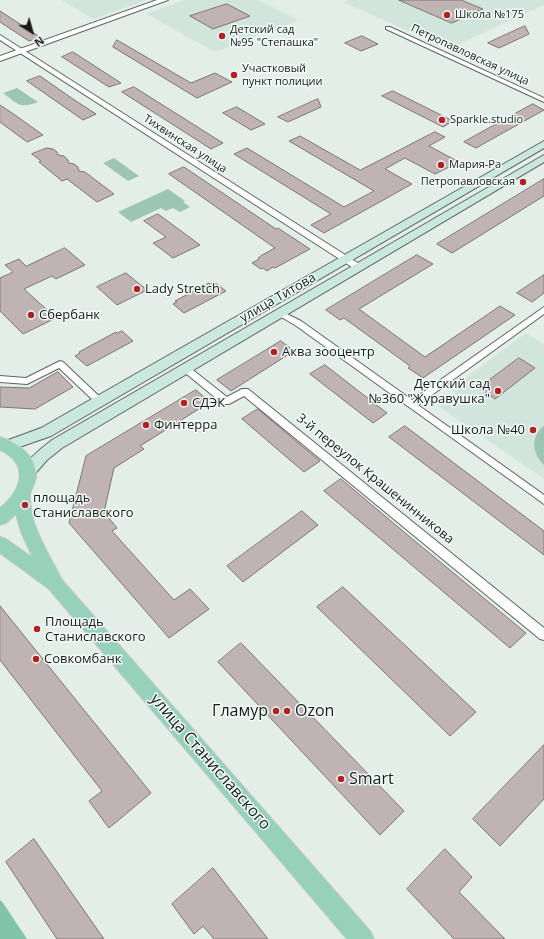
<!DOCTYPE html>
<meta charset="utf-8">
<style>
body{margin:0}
#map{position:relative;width:544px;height:939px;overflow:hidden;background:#e4eee9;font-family:"Open Sans",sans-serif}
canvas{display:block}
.north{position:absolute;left:12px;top:12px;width:40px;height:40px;-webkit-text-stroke:3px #f1fbf7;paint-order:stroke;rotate:143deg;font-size:11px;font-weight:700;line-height:16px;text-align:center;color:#181b1a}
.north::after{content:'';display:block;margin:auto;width:14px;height:18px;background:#181b1a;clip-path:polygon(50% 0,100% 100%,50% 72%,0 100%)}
</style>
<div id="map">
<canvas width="544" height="939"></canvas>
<div class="north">N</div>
</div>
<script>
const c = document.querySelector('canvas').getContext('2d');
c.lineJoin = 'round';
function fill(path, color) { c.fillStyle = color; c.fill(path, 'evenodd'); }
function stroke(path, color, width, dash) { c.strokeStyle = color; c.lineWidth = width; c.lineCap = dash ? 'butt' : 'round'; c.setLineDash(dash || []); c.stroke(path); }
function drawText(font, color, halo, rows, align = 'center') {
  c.font = font + ' "Open Sans",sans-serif'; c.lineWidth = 3; c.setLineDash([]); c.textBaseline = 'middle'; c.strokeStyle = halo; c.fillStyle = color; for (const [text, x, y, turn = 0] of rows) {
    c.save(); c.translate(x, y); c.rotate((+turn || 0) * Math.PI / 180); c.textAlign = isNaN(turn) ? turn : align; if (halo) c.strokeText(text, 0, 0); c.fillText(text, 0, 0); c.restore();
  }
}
const built = new Path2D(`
 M61,0H147L94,19Z
 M184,0H259L299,20L215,52L146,14Z
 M348,0H544V5L448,49L343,2Z
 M526,333L544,344V479L438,406L455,393L450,389Z`);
const green = new Path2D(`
 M17,88L38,102C19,109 18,104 3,93Z
 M114,158L139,176L128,181L103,163Z
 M168,189L185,201L183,202L190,207L180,212L173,208L166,211L161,208L131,222L118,212Z
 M544,426V465C532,453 530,437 544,426Z`);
const forest = new Path2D(`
 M0,900L3,903L27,939H0Z`);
const building = new Path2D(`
 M399,0H461L483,9L452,23Z
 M227,4L250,16L213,29L190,16Z
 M0,11L40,37L29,41L0,22Z
 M525,26L529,34L499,48L488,43Z
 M362,36L378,44L361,51L345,43Z
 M117,40L191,83L215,73L232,82L197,98L113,47Z
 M73,52L121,83L109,87L62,57Z
 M40,76L73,99L96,114L83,120L27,81Z
 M134,87L223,143L211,149L122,92Z
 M393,91L453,121L443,127L382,96Z
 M318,99L321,107L288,122L278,117Z
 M533,104L544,110L476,148L464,142Z
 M0,105L15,115L43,135L27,142L0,122Z
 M237,107L265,124L251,130L223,113Z
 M435,132L445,137L429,146L459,162L435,174L405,158L385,169L412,184L324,233L311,225L331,214L234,154L247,148L344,207L374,191L289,141L300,136L360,170Z
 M47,148L53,149L57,152L58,155L64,156L68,160L69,163L74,164L78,167L79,171L85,172L114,194L97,202L67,179L62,181L39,162L41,161L32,154Z
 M184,167L276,229L278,228L310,249L275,268L273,267L267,271L263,268L261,269L252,263L259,259L258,258L262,255L275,248L169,174Z
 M544,179V196L452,253L437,244Z
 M158,214L200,245L173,258L153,243L166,237L144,221Z
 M65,248L85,265L56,279L52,276L24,289L56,318L23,334L0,311V278L13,272L5,265L19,259L26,266Z
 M417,255L433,264L359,309L425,357L500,306L515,315L423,378L408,368L410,366L344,318L340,320L326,310Z
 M126,273L147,290L117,305L97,287Z
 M544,275V293L532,302L517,293Z
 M214,282L226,291L184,313L173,304L177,302L175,301L209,283L210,284Z
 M122,331L133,341L87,366L75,356L80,353L79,352L116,332L117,333Z
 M281,341L294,351L231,391L217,380Z
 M519,358L535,368L495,399L479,388Z
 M325,365L387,413L373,423L310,374Z
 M58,372L73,387L35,409L0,407V387L29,388Z
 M196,390L210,402L140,446L144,449L114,468L104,512L117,528L112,531L174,600L190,589L209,609L169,638L69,523L86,456Z
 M258,409L297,442L320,461L304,472L242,419Z
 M405,426L544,531V555L389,437Z
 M341,479L410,537L526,633L510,648L324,491Z
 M302,511L318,525L243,582L227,566Z
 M343,587L476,712L450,736L317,607Z
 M0,606L151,793L109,828L89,801L102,791L0,660Z
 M241,643L404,811L380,835L218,662Z
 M544,745V799L500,846L473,819Z
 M34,839L104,939H57L6,862Z
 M445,849L472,877L459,892L505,939H454L407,889Z
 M213,868L268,939H214L203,926L194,934L172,904Z`);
const minor = new Path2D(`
 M386,27H390L544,98V102L386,29Z
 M0,35L361,265L362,267L358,270L355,269L0,40Z
 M544,307V314L418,405L544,495V504L295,325L276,314L277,312H283L301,321L412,400Z
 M60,361L63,362L102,399L104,401L102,403H96L59,368L27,384L0,382V376L26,378Z
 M186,366L189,367L227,397L242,389H248L544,628V640L540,639L244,396L229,404H223L183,371L181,369Z`);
const tertiary = new Path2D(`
 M157,0H168L0,61V56Z`);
const secondary = new Path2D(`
 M544,141V148L51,436L8,451L3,450L1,446L3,442L41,428Z
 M544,155V162L62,448L47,460L33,476L28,478L23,476L20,472C28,459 40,449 52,440Z`);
const primary = new Path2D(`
 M0,437C18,443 37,456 36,477C35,484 31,489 30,495C29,501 32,512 33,519C39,540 52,560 62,580L370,931L374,939H347L49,589L0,553V537L6,539L33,558L21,532L16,514L6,523L0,525V508C22,490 30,464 0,450Z`);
const markers = [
 [447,15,4,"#b12121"],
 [222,36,4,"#b12121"],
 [234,75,4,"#b12121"],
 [442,120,4,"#b12121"],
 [441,165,4,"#b12121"],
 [523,182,4,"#b12121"],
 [137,289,4,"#b12121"],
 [31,315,4,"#b12121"],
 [274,352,4,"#b12121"],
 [498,391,4,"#b12121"],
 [184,403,4,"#b12121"],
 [146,425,4,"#b12121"],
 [533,430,4,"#b12121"],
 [25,505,4,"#b12121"],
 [37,629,4,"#b12121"],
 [36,659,4,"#b12121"],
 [276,711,4,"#b12121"],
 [287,711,4,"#b12121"],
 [341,779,4,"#b12121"]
];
const farPoinames = [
 ["Школа №175",455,15],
 ["Детский сад",230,30],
 ["№95 \"Степашка\"",230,43],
 ["Участковый",242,69],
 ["пункт полиции",242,82],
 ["Sparkle.studio",450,120],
 ["Мария-Ра",449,165],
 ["Петропавловская",515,182,"right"]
];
const farStreetnames = [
 ["Петропавловская улица",470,55,25],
 ["Тихвинская улица",185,144,33]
];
const poiNames = [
 ["Lady Stretch",145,289],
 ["Сбербанк",39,315],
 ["Аква зооцентр",282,352],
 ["Детский сад",490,384,"right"],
 ["№360 \"Журавушка\"",490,399,"right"],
 ["СДЭК",192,403],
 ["Финтерра",154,425],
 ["Школа №40",525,430,"right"],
 ["площадь",33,498],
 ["Станиславского",33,513],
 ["Площадь",45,622],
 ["Станиславского",45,637],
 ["Совкомбанк",44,659]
];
const streetNames = [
 ["улица Титова",278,298,-30],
 ["3-й переулок Крашенинникова",375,479,39]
];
const nearPoinames = [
 ["Гламур",268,711,"right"],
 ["Ozon",295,711],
 ["Smart",349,779]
];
const nearStreetnames = [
 ["улица Станиславского",210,762,49]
];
fill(built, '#d2e5dd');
fill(green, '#9dc5b4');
fill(forest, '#80c3a8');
fill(building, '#bfb4b3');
stroke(building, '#7f7573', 1);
stroke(minor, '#5d6562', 2);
stroke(tertiary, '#5d6562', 2);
stroke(secondary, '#5d6562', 2);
stroke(primary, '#c8c8c8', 2);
fill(minor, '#fff');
fill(tertiary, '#fff');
fill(secondary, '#cae8de');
fill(primary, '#96d1bc');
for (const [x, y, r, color] of markers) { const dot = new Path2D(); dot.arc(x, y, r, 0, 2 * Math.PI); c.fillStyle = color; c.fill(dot); stroke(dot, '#f1fbf7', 1.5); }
drawText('11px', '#181b1a', '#f1fbf7', farPoinames, 'left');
drawText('11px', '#181b1a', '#f1fbf7', farStreetnames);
drawText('13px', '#181b1a', '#f1fbf7', poiNames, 'left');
drawText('13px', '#181b1a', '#f1fbf7', streetNames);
drawText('16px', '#181b1a', '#f1fbf7', nearPoinames, 'left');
drawText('16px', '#181b1a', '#f1fbf7', nearStreetnames);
</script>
